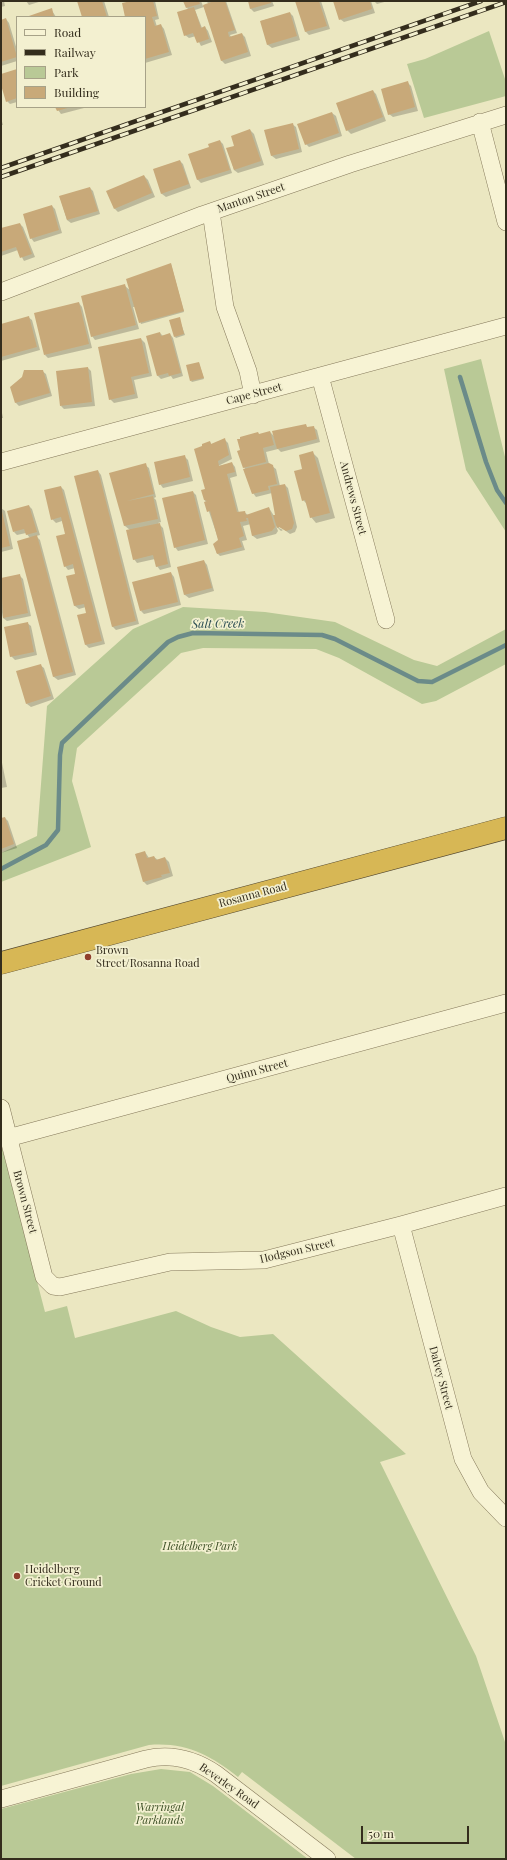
<!DOCTYPE html>
<style>
body{margin:0}
#map{position:relative;width:507px;height:1860px;overflow:hidden;background:#ebe7c1;font-family:"Playfair Display",serif}
canvas{display:block}
.frame{position:absolute;inset:0;border:2px solid #342d1d;pointer-events:none}
.legend{position:absolute;left:16px;top:16px;width:130px;height:92px;box-sizing:border-box;background:#f3f0d0;border:1px solid #a7a288;margin:0;padding:5px 7px;list-style:none;font-size:12px;color:#342d1d}
.legend li{display:flex;align-items:center;gap:8px;height:20px}
.legend b{width:20px;border:1px solid #a7a288}
.scale{position:absolute;left:361px;top:1826px;width:108px;height:18px;box-sizing:border-box;border:2px solid #342d1d;border-top:0;padding-left:5px;font-size:12px;line-height:14px;white-space:nowrap;color:#342d1d;-webkit-text-stroke:3px #f3f0d0;paint-order:stroke}
</style>
<div id="map">
<canvas width="507" height="1860"></canvas>
<div class="frame"></div>
<ul class="legend">
<li><b style="height:5px;background:#f7f3d4"></b>Road</li>
<li><b style="height:5px;background:#342d1d"></b>Railway</li>
<li><b style="height:11px;background:#b9c996"></b>Park</li>
<li><b style="height:11px;background:#c8a979"></b>Building</li>
</ul>
<div class="scale">50 m</div>
</div>
<script>
const c = document.querySelector('canvas').getContext('2d');
c.lineJoin = 'round';
function fill(path, color) { c.fillStyle = color; c.fill(path, 'evenodd'); }
function stroke(path, color, width, dash) { c.strokeStyle = color; c.lineWidth = width; c.lineCap = dash ? 'butt' : 'round'; c.setLineDash(dash || []); c.stroke(path); }
function drawText(font, color, halo, rows, align = 'center') {
  c.font = font + ' "Playfair Display",serif'; c.lineWidth = 3.5; c.setLineDash([]); c.textBaseline = 'middle'; c.strokeStyle = halo; c.fillStyle = color; for (const [text, x, y, turn = 0] of rows) {
    c.save(); c.translate(x, y); c.rotate((+turn || 0) * Math.PI / 180); c.textAlign = isNaN(turn) ? turn : align; if (halo) c.strokeText(text, 0, 0); c.fillText(text, 0, 0); c.restore();
  }
}
const green = new Path2D(`
 M489,31L506,82V96L424,118L407,64L425,59Z
 M481,359L506,461V532L466,470L444,369Z
 M183,607L265,612L335,622L414,660L437,666L506,629V664L436,701L422,704L339,658L316,649L203,648L181,653L77,748L72,781L91,847L1,882V853L37,836L47,706L133,629Z
 M1,1143L45,1312L67,1306L75,1338L176,1311L211,1327L240,1337L273,1334L406,1454L380,1462L476,1656L506,1745V1859H356L242,1772L238,1777C210,1755 186,1742 149,1745L1,1786Z
 M161,1769L190,1772L213,1786L308,1859H1V1809L131,1774Z`);
const shadow = new Path2D(`
 M1,1H4L5,6L1,7Z
 M26,1H42L29,5Z
 M78,1H104L109,17H83Z
 M135,1H155L159,19L155,20L157,27L161,25L164,29L172,55L145,63V17H126Z
 M185,1H201L203,6L209,4L206,1H226L237,33L230,35L231,37L242,34L245,37L251,56L225,64L222,61L204,7L195,10L202,28L205,27L208,31L212,42L201,46L196,36L189,38L185,35L188,10Z
 M249,1H272L274,6L254,12L251,9Z
 M296,1H321L330,29L309,35L306,32Z
 M338,1H371L375,13L344,22L340,19Z
 M374,1H388L377,4Z
 M51,9L56,17H29Z
 M290,13L293,16L300,40L272,48L268,45L261,21Z
 M6,19L9,23L17,50V61L1,66V21Z
 M17,70V102L10,104L7,101L1,82V75Z
 M408,83L411,86L418,111L393,117L389,114Z
 M373,91L376,94L386,121L351,134L347,130Z
 M56,107H83L84,108L61,114Z
 M332,113L336,116L342,136L309,147L306,144Z
 M1,118L3,125H1Z
 M292,124L296,127L302,152L276,159L272,156L265,131Z
 M250,130L254,134L264,165L238,173L234,170L228,149L236,146Z
 M220,141L223,144L232,173L201,183L198,180L190,155L211,148Z
 M180,161L183,164L191,188L166,197L162,194L154,170Z
 M144,176L148,180L155,197L118,212L115,209L108,192Z
 M90,188L93,191L100,214L71,223L67,220L60,197Z
 M52,206L55,209L62,233L34,242L31,238Z
 M20,224L23,227L35,257L24,261L18,250L1,256V230Z
 M171,264L184,312L141,324L135,307H133L139,329L95,340L92,336L125,286L131,291Z
 M79,303L82,307L92,348L48,358L45,355Z
 M28,317L32,320L40,350L1,361V325Z
 M179,318L185,335L176,338L175,337Z
 M160,333L163,336L170,334L173,338L183,376L173,379L171,376L161,379L158,376Z
 M141,339L145,343L152,376L134,380L138,398L114,403L110,399Z
 M199,363L204,379L192,382L191,381Z
 M88,368L91,371L95,406L64,409L61,406Z
 M42,371L46,374L52,396L19,406L16,403L11,387L23,377Z
 M1,408L3,418H1Z
 M305,425L308,428L313,427L317,430L320,442L281,452L278,449L266,452L269,464L276,469L280,486L285,485L288,488L297,527L295,532L290,534L279,526V528L283,530L281,531L276,526L278,531L276,534L257,539L253,536L251,524L243,526L247,540L242,541L245,550L220,556L216,552L219,541L205,500L210,442L212,445L224,439L228,443L232,459L218,466L232,463L235,467L237,476L230,478L239,513L244,512L248,515L269,508L274,516L277,515L272,493L256,497L253,493L246,470L244,467L270,432L275,437Z
 M313,453L318,458L335,518L316,523L311,517L308,505L303,500V470Z
 M184,456L188,460L193,481L163,488L160,484Z
 M145,465L149,468L156,497L154,498L156,500L161,522L158,523L163,528L171,567L160,570L157,566L155,559L137,563L134,559L130,530L125,526L110,474Z
 M98,471L101,475L139,624L116,630L113,627Z
 M61,487L64,490L105,644L89,648L86,645L78,616L87,614L86,607L79,609L75,606L68,577L77,575L75,568L68,570L65,566L66,535L62,521L56,523L52,519Z
 M193,492L196,495L208,544L178,551L175,547Z
 M29,506L32,509L40,535L36,536L40,540L76,675L58,680L54,677L30,538L26,533L17,535L14,532Z
 M1,508L5,511L13,549L1,552Z
 M204,561L207,565L214,591L189,598L185,595L178,568Z
 M171,573L174,577L181,605L144,614L141,611Z
 M19,575L23,579L31,616L7,621L3,618L1,607V579Z
 M27,623L31,626L37,655L15,660L11,656Z
 M40,665L44,668L54,699L31,707L27,704Z
 M1,758L7,787L1,788Z
 M5,818L8,821L17,848L1,853V819Z
 M145,852L149,858L154,857L158,860L165,858L169,862L173,876L147,885L144,882L136,854Z`);
const stream = new Path2D(`
 M460,377L486,462L497,490L506,503
 M1,869L46,845L58,830L60,755L62,743L168,642L178,637L193,633L322,635L335,639L418,681L432,682L506,645`);
const building = new Path2D(`
 M77,1H102L107,17H82Z
 M131,1H153L157,16L152,17L155,26L161,24L169,52L145,59V17H125L122,3Z
 M183,1H199L200,4L186,8Z
 M214,1H225L235,30L228,32L229,37L242,33L248,52L221,61L203,5Z
 M248,1H271V3L250,9Z
 M295,1H319L327,26L305,32Z
 M333,1H370L372,9L339,20Z
 M194,7L201,28L205,26L209,39L197,43L193,33L184,36L177,12Z
 M52,8L54,17H26Z
 M290,12L297,36L267,45L260,21Z
 M6,18L17,57L1,62V20Z
 M17,69V98L6,102L1,85V74Z
 M408,81L415,107L388,115L381,89Z
 M373,90L383,117L346,131L336,103Z
 M55,107H71L57,111Z
 M332,112L339,133L305,145L297,124Z
 M293,123L299,149L271,156L264,130Z
 M250,129L261,161L234,170L226,148L234,146L231,136Z
 M220,140L230,170L197,180L188,154L209,147L208,144Z
 M180,160L189,184L161,194L153,169Z
 M144,175L152,193L114,209L106,191Z
 M90,187L98,211L67,220L59,196Z
 M52,205L59,230L30,239L23,214Z
 M20,223L32,254L20,258L16,247L1,252V228Z
 M171,263L184,311L139,323L126,279Z
 M125,284L136,325L91,337L81,296Z
 M79,302L89,344L44,355L34,313Z
 M29,316L37,347L1,357V324Z
 M180,317L184,334L174,337L169,320Z
 M160,332L161,336L170,333L181,373L169,376L168,373L157,376L146,336Z
 M141,338L149,373L131,377L135,394L109,400L98,347Z
 M199,362L204,378L190,381L186,365Z
 M88,367L92,402L60,406L56,371Z
 M24,370H43L50,393L15,403L10,387L22,377Z
 M306,424L307,427L314,426L317,439L277,449L272,431Z
 M270,431L274,445L263,448L266,462L243,468L237,451L240,450L237,439H240V437L258,432L259,434Z
 M225,438L229,455L218,461L219,466L232,462L235,472L227,474L237,512L245,511L246,515L269,507L275,527L272,531L252,536L248,518H246L247,521L240,522L244,536L239,538L242,547L217,554L213,544L218,540L210,511L207,512L204,502L207,501L204,500L201,490L205,489L194,449L202,446V444L210,441L211,444Z
 M313,451L330,513L310,518L305,500L302,501L294,471L302,469L299,455Z
 M185,455L190,477L159,485L154,462Z
 M146,463L154,494L127,501L153,496L158,519L124,526L109,473Z
 M269,463L273,465L277,484L268,486L269,490L252,494L243,469Z
 M98,470L136,621L112,627L74,476Z
 M285,484L294,523L292,529L286,531L279,527L277,528L273,515H275L270,487Z
 M61,486L102,641L85,645L77,615L86,613L84,604L74,606L66,576L75,574L73,564L64,567L56,536L65,534L61,517L51,520L44,490Z
 M193,491L205,540L174,548L162,498Z
 M29,505L37,532L26,535L24,529L13,532L7,511Z
 M1,507L10,546L1,548Z
 M160,523L168,564L156,567L153,555L133,560L126,530Z
 M37,535L73,672L53,677L17,541Z
 M204,560L212,588L184,595L177,567Z
 M171,572L178,602L140,611L132,582Z
 M20,574L28,613L3,618L1,578Z
 M28,622L34,652L10,657L4,627Z
 M41,664L51,696L26,704L16,671Z
 M5,817L14,844L1,849V818Z
 M145,851L147,858L154,856L156,860L165,857L170,873L161,875L162,877L143,882L135,854Z`);
const minor = new Path2D(`
 M480,122L506,222
 M211,212L225,307L248,371L253,395
 M1,292L202,215L350,164L506,115
 M320,376L386,620
 M1,462L506,326
 M1,1108L44,1277L53,1286L60,1287L170,1262L264,1260L401,1225L506,1196
 M8,1138L506,1003
 M401,1225L463,1459L481,1492L506,1518
 M1,1799L146,1759C172,1753 194,1759 216,1774L327,1859`);
const highway = new Path2D(`
 M1,963L506,828`);
const rail = new Path2D(`
 M1,168L481,1
 M1,177L506,2`);
const markers = [
 [88,957,4,"#903f2d"],
 [17,1576,4,"#903f2d"]
];
const streetNames = [
 ["Manton Street",251,198,-19],
 ["Cape Street",254,394,-15],
 ["Andrews Street",353,498,75],
 ["Rosanna Road",253,895,-15],
 ["Quinn Street",257,1071,-15],
 ["Brown Street",25,1202,75],
 ["Hodgson Street",297,1251,-13],
 ["Dalvey Street",441,1378,75],
 ["Beverley Road",229,1786,35]
];
const poiNames = [
 ["Brown",96,951],
 ["Street/Rosanna Road",96,964],
 ["Heidelberg",25,1570],
 ["Cricket Ground",25,1583]
];
const parkNames = [
 ["Heidelberg Park",200,1547],
 ["Warringal",160,1808],
 ["Parklands",160,1821]
];
const waterNames = [
 ["Salt Creek",218,624,-1]
];
fill(green, '#b9c996');
fill(shadow, '#0003');
stroke(stream, '#6b8b89', 4.5);
fill(building, '#c8a979');
stroke(minor, '#84785a', 18);
stroke(highway, '#51452e', 23);
stroke(minor, '#f7f3d4', 17);
stroke(highway, '#d7b755', 22);
stroke(rail, '#342d1d', 4.5);
stroke(rail, '#f3f0d0', 3, [9]);
for (const [x, y, r, color] of markers) { const dot = new Path2D(); dot.arc(x, y, r, 0, 2 * Math.PI); c.fillStyle = color; c.fill(dot); stroke(dot, '#f3f0d0', 1.5); }
drawText('11px', '#342d1d', '#f3f0d0', streetNames);
drawText('11px', '#342d1d', '#f3f0d0', poiNames, 'left');
drawText('italic 11px', '#3c4f25', '#f3f0d0', parkNames);
drawText('italic 12px', '#2d4e53', '#f3f0d0', waterNames);
</script>
